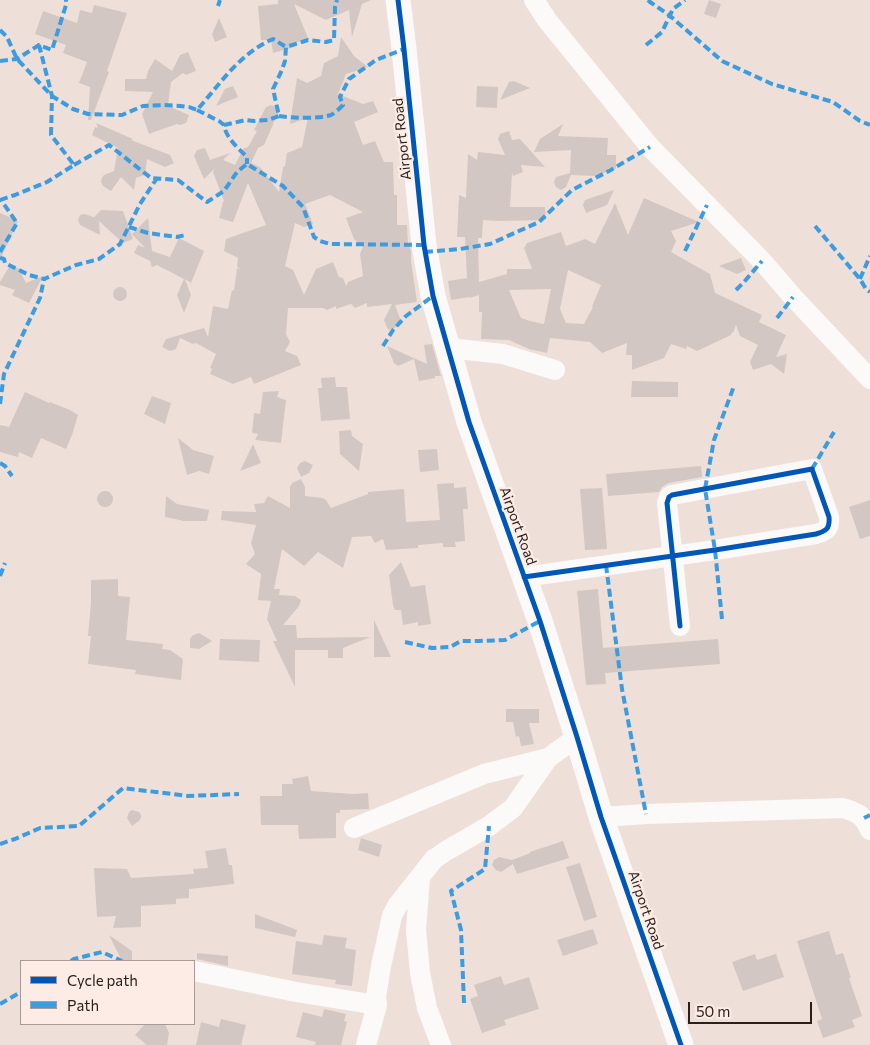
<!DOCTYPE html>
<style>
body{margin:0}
#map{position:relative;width:870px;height:1045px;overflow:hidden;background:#eee0d9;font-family:Commissioner,sans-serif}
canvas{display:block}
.legend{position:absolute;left:20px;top:960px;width:175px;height:65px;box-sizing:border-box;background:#fcece5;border:1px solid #a89a95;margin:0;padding:6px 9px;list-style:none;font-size:15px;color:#29201c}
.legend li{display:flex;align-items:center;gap:10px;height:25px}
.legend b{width:25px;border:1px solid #a89a95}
.scale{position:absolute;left:688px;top:1002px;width:124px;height:22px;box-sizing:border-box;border:2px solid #29201c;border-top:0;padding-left:6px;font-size:15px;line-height:18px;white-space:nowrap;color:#29201c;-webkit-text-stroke:4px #fcece5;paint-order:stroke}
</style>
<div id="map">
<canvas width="870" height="1045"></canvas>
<ul class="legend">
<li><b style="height:6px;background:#0057b8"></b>Cycle path</li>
<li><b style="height:6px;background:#3d9bdf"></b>Path</li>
</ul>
<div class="scale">50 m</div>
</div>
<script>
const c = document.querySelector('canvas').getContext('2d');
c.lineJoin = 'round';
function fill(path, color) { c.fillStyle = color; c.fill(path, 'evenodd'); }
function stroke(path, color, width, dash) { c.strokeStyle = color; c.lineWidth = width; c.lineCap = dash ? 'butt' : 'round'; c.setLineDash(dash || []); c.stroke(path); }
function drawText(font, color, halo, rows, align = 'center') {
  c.font = font + ' Commissioner,sans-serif'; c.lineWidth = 4.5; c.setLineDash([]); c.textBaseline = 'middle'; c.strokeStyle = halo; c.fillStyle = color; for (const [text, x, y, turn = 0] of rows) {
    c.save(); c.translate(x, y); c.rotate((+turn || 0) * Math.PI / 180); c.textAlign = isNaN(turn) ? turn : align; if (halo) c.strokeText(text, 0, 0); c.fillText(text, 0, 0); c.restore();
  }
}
const building = new Path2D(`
 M278,0H371L362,4L352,37L349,10L326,20L294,4L308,38L295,43L294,47L273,53L271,40H261L258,6L278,4Z
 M709,0L721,4L716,18L704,14Z
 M94,5L127,13L107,71L109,72L91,120H88L90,87L79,83L87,62L63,53L66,45L35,34L43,11L77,23L80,10L92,13Z
 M219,18L227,37L215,42L212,34Z
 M341,37L354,56L368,67L346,74L338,94L363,104L373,101L378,112L354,122L363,145L375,141L384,162H393L394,195H397V225H407L408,246L410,247L411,252V261L417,302L395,305L401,321L399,326L388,330L384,320L392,304L367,307V303L355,308L351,304L336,309V306L327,310L323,308H288L286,334L290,342L285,351L297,356L301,365L254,384L251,377L233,384L210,374L212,369L210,368L216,354L196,343L193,344L180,338L176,349L170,351L162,347L166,339L204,328L208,337L213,306L228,309L232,290L234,291L237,268L240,270L237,266L238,258L224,251L226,239L266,225L248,183L233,222L219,218L223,202L224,201L213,172L215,168L204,179L194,156L197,150L205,148L210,160L230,153L223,160L235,165L243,149L248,147L257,131L254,130L266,107L271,105L280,109L264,145L258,148L251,163L260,167L279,192L283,167L285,166L287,153L302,147L308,118L290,124L297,78L307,83L321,76L324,63L338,56ZM330,195L363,212L346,218L354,239L363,247L360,254L363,276L348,282L346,286L343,278L339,277L333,262L316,269L304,295L293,270L285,266L295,223L304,227L313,224L305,204Z
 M188,52L196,71L186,75L183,73L171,82L168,104L172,106L173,108L189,115L186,123L180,125L177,124L149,134L142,114L153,92L125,91V79H146L148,71L155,59L172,71L180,55Z
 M514,81L530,88L500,100L509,82Z
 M233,86L238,97L216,106L225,89Z
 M477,86L498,87L497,108L476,107Z
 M96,123L133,139L131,140L170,155L174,163L165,167L147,159L145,175L136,178L134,190L121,177L111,191L103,186L101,182L102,178L104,175L114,171L118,148L92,135L95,127L98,128Z
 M563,124L558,136L608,138L607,155H616V169L608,168L609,171L596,176L571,175L566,187L561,190L556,187L554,182L556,177L570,173L571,150L534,152L540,139Z
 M509,131L512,140L520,139L545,167L521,165L523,172L513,176L512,173L510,207H545L546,220L498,221L483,220L482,238H478L479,282L507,274V269H532L524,248L527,243L561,232L566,246L585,239L595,244L615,203L628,235L644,198L699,222L671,231L676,241L671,252L710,274L715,293L762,315L759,322L786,335L776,357L787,354L784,374L771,364L753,370L750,362L758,345L740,336L736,325L733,333L732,332L731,335L697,351L687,346L686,349L671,344L664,358L632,370V355H626L627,343L602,353L590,342L550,338L547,353L529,349L509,340L481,339L482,312H479V295L470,298V297L451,300L448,281L467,278L465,237H457L459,195L466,198L468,154L477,160L478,152L505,155L498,139L500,134ZM568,270L601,285L592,306L593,307L584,324L566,323L560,309ZM551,289L544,324L530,321L521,318L509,290Z
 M614,190L607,205L586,213L583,205L585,200Z
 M101,210L123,211L133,239L123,243L99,221L100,235L80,225L78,220L80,215L85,214L96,218L94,217Z
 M0,213L18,221L0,260Z
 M148,218L152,251L170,257L179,238L204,251L191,283L185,279L191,295L184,313L177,295L184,279L157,265L152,267L150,261L134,253L138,245L145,248L132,234Z
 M741,258L746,270L737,274L719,266Z
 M9,267H15L19,269L26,283L43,276L29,303L12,295L15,290L0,285V282Z
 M113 294a7 7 0 1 1 14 0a7 7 0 1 1-14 0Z
 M432,344L441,376H435V378L419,381L414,359L398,366L394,363L387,346L427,364L424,345Z
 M335,377L336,387H347L350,419L321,421L318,388H322L321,378Z
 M632,381L678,382V397H631Z
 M279,391L277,397L286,400L281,443L255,440L258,434L252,433L254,413L260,414L263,392Z
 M25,392L49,403L50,402L70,410L78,415L72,435L66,449L41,438L32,458L19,452L18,457L0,452V425L9,427Z
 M152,396L171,403L165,424L144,414Z
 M351,430L352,436L363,444L359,471L340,454L339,431Z
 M178,438L193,450L214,456L209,474L199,471L187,475Z
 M253,444L261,463L240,471Z
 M437,449L439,470L420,472L418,450Z
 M305,461L313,465L309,473L301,477L297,468L300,463Z
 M701,466L702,477L669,483L662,487L659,492L608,496L606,474Z
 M301,479L305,487V496L323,498L326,500L331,508L368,494V492L404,489L406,522L440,520L437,484L454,483V488L466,487L468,509H463L465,541L455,542L456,547H443V543L418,545V548L386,550L383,539L375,543L371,536L352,537L343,568L318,552L304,566L282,549L274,589H280L279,595L295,596L301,600L299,606L283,625H296L297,638L370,637L343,648V658H328V650H295V687L273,641H277L267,619L271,601L258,600L261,574L246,564L255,554L251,543L256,525L221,520L222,511L256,512L254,504L264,503L268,496L290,508V487L292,483Z
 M602,488L607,549L585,550L580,489Z
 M97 499a8 8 0 1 1 16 0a8 8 0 1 1-16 0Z
 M166,496L177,504L209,510L207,521H184L165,517Z
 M870,500V536L860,539L849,507Z
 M401,562L411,587L425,585L431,624L418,626V622L403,625L401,610H395L393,605L389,575Z
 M118,579V596L130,597L126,640L163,644L162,649L170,650L183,659L181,680L135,674L136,670L88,664L91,636H88L91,603V580Z
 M598,589L603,648L718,639L720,664L605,673L606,684L586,685L577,591Z
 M374,620L391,657H374Z
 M199,633L212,641L199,649L190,648V639L193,635Z
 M220,639L260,640L259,662L219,660Z
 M506,709H539V723H529L534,744L521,746L519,736L516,737L513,722H506Z
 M308,776L311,791L353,794L368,793L369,809L340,810V813H336V838L299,839L298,825H261L260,796H282V784H293L292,779Z
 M132,810L139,812L141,815V818L139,821L132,826L127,818L129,812Z
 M361,838L382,845L379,857L358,850Z
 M563,841L569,858L517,874L513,864L501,872L496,870L492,865L494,860L499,857L512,860L530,853V852Z
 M226,848L229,865H232L234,884L189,889V898L176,899V904L141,906V927L113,928L116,916L97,917L94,868L127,869L131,878L194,874L193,869L208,868L205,851Z
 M580,863L597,917L584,921L566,867Z
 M255,914L297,930L295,937L255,928Z
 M593,929L598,944L563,956L557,940Z
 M829,931L836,955L843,953L851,978H849L862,1016L852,1020L855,1027L823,1038L817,1021L822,1019L797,941Z
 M109,935L132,951V961H122Z
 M324,935L347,938L345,948L356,950L352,986L335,984L336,980L292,974L296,941L322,945Z
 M197,953L228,956V966L197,959Z
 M755,954L757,960L776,954L784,977L743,991L732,962Z
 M501,976L504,985L529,977L539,1009L504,1020L506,1025L482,1033L470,999L478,996L474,985Z
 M324,1009L346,1014L344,1021L347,1022L341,1045H315L316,1042L296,1037L303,1012L322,1017Z
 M221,1019L246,1025L241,1045H196L201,1022L219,1027Z
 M145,1024H165L169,1033L167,1045H147L135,1035Z`);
const minor = new Path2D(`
 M534,0L547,20L650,147L762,261L793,297L870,379
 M449,348L503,354L555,370
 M524,577L715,550L816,534C826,531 830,529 829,517L812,469L672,495L669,497L667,503L680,626
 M601,817L646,814L843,808C859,813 863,815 870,830
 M354,828L484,774L548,758
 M420,878L416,930L420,973L427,1008L441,1045
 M194,971L296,992L377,1005
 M366,1045L377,1005L376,997L381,966L392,916L397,906L434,859L446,851L489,826L513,808L548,758L577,737`);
const tertiary = new Path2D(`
 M398,0L404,49L424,245L433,296L469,422L540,621L577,737L601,817L681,1045`);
const quiet = new Path2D(`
 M648,0L650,2L669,15L722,61L772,84L833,102L860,121L870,125
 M218,6L220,0
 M0,30L7,37L17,59L52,96L73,109L88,114L122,115L143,106L164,105L180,106L189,107L197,110C220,84 240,53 273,39L286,47
 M646,45L662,32L673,9L685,0
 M0,61L17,59L39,45
 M197,110L219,121L224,125C226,138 238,148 247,157V164
 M279,116C291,118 319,119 331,115C335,113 339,109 343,105L340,97L349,79L376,60L404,49
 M224,125L246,120L254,121L268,120L279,116L273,89L282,70L285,61L286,47L308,40L326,42L334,40L335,7L337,0
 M74,165L109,145L151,178L178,180L207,202L224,191L237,172L247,164L283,186L303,207L314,237L320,241L330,244L424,245
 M0,200L15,195L47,182L74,165L51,135L52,96L39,45L52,50L66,5V0
 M815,226L860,279L866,289L870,292
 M129,227L148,233L177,237L185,235
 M685,251L707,205
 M0,252L17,223L1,200
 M425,252L460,249L490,244L539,222L572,190L609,171L650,147
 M0,258L4,259L5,263L29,275L44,279L76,265L99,259L120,244L140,204L157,178
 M860,279L870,256
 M736,290L744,282L762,261
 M777,318L793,297
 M383,346L393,330L406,316L433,296
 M0,404L4,374L40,298L44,279
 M0,463L5,466L12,476
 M812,469L834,432
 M606,565L622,689L646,814
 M0,576L5,563
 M722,619L715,550L705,489L714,440L734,386
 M405,642L432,648L450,647L461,641H479L505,640L540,621
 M864,818L870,815
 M0,844L15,839L40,828L79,826L123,788L188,796L239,794
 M71,961L74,959L102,952L122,961
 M464,1003L461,930L451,891L485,869L489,826
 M0,1004L21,992`);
const cycleway = new Path2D(`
 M398,0L404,49L424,245L433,296L469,422L540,621L577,737L601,817L681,1045
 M524,577L715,550L816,534C826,531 830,529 829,517L812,469L672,495L669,497L667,503L680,626`);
const streetNames = [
 ["Airport Road",402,139,-96],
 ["Airport Road",518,526,70],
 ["Airport Road",646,910,71]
];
fill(building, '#d2c7c2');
stroke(minor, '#fcfaf9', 20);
stroke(tertiary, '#fcfaf9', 25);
stroke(quiet, '#3d9bdf', 4, [8, 4]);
stroke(cycleway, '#0057b8', 5);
drawText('14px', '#29201c', '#fcece5', streetNames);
</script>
